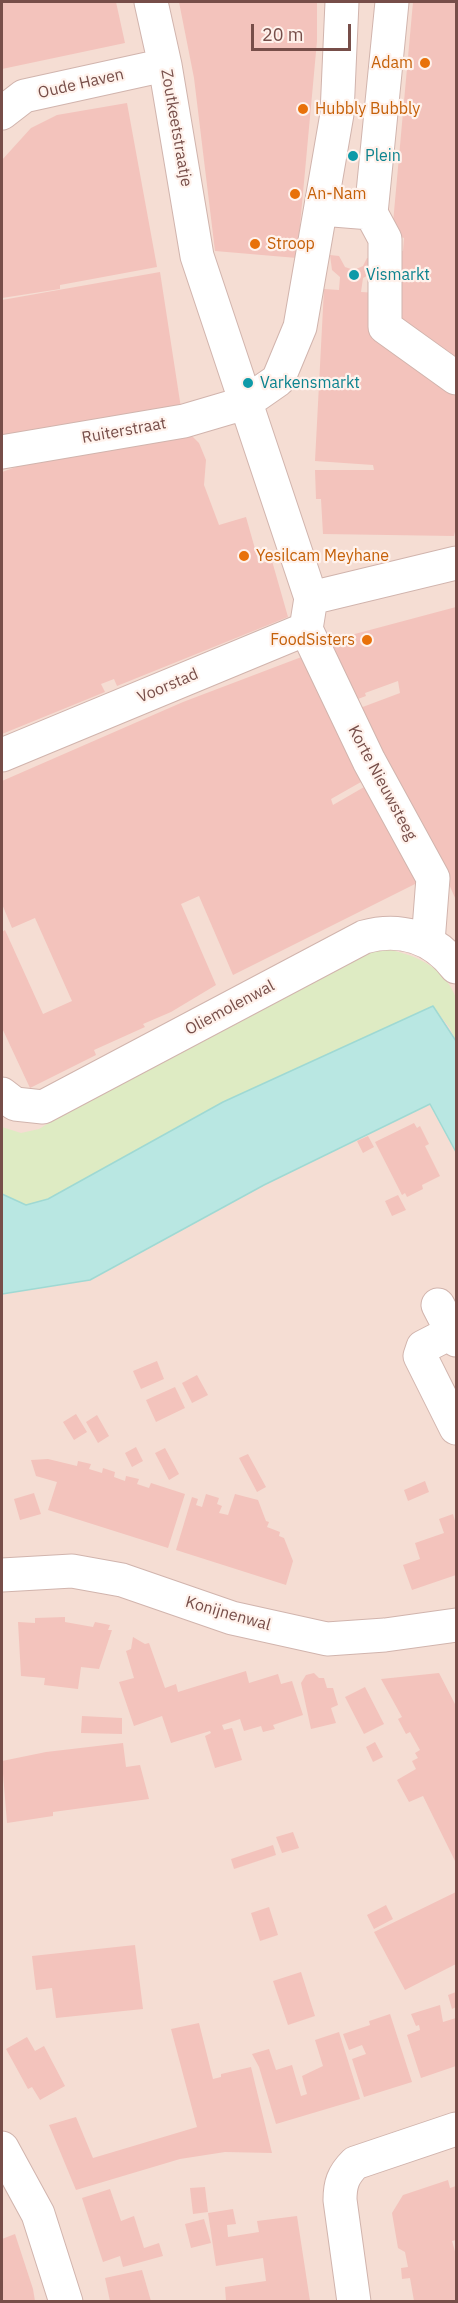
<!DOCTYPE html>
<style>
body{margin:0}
#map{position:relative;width:458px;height:2303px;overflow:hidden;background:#fdede5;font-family:"IBM Plex Sans",sans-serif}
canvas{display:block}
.frame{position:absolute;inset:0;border:3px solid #774e49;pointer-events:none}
.scale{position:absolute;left:251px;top:24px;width:100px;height:27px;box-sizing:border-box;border:3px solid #774e49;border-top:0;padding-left:8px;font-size:18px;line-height:21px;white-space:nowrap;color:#774e49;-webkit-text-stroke:4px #fff2ec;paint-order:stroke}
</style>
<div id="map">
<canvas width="458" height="2303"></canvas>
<div class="frame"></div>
<div class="scale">20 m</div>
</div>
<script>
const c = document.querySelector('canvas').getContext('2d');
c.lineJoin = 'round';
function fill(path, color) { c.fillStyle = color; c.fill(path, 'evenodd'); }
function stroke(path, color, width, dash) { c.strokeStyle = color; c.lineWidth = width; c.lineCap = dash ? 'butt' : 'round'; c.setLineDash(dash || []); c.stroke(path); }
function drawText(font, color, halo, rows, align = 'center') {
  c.font = font + ' "IBM Plex Sans",sans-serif'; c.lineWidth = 4.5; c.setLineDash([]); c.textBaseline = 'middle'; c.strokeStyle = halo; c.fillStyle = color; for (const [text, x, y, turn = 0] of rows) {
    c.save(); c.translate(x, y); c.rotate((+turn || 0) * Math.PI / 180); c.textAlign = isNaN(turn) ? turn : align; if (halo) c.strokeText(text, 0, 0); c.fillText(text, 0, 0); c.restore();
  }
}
const residential = new Path2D(`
 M2,2H456V2301H2Z`);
const green = new Path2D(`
 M385,949C414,954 445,967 456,998C458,1010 456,1028 456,1041L450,1028L433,1007L223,1102L48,1199L26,1205L2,1194V1127L21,1133L39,1129L163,1052L366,953Z`);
const water = new Path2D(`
 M433,1006L456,1041V1152L430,1104L264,1185L90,1280L2,1294V1194L26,1205L48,1199L223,1102Z`);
const building = new Path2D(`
 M2,2H116L125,43L2,69Z
 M179,2H317V41L297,258L215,251L194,78Z
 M413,2H456V372L390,324L391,249L403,251L404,238L392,234Z
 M127,103L157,267L60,285V289L2,298V160L31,128L57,115Z
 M330,255L339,256L345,267L354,270L363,266L367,258L379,259L373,273L363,278L361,292L378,293L456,385V527L454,536L323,534L321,499H316L315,470H374L373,465L315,461L324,289L339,290L340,277L332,270Z
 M160,272L181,408L2,437V300Z
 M190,434L199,443L206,460L204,485L219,525L246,517L259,563L272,561L288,617L117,686L114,679L101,684L105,692L2,734V472L33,461Z
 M456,607V900L439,862L352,711L400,693L398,681L365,693L366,696L347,703L321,646L336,639Z
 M312,653L368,778L331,799L333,805L371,783L423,880L233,975L199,896L181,904L216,985L171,1012L143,1024L145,1027L94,1050L96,1055L30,1088L2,1028V932L5,930L43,1014L72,1001L35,918L12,928L2,904V781L183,702Z
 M414,1123L417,1128L420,1126L429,1144L425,1146L440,1176L422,1185L423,1189L407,1197L405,1193L402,1195L375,1142Z
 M368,1136L374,1147L363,1153L357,1141Z
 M398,1195L406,1210L392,1216L385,1201Z
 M157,1361L164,1379L141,1389L133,1371Z
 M197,1375L208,1395L192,1403L182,1383Z
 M175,1387L185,1408L156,1422L146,1400Z
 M76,1414L87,1432L74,1440L63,1422Z
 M97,1415L109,1436L98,1443L86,1422Z
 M136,1447L143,1461L132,1467L125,1453Z
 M165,1448L179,1474L169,1480L155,1453Z
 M248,1454L266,1487L257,1492L239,1458Z
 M48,1459L77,1466L78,1461L91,1464L89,1469L102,1473L103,1468L115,1472L114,1477L125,1481L126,1476L139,1479L137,1484L149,1488L151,1483L185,1494L168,1548L48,1510L57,1482L36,1476L31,1460Z
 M425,1481L429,1492L408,1501L404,1490Z
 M34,1493L41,1514L20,1520L14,1499Z
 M206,1494L219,1498L217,1504L222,1506L219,1513L228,1515L235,1494L258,1500L266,1521L269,1522L267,1527L280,1532L279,1536L284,1538L293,1561L286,1585L176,1550L192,1497L198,1499L196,1505L202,1507Z
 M453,1514L456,1524V1575L412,1590L403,1565L420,1559L415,1543L444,1533L439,1519Z
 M65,1617V1622L93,1627L95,1622L110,1625L108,1630H112L99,1669L81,1667L78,1689L44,1685L45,1678L21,1676L18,1622L35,1623V1618Z
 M133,1637L145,1644L149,1643L165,1688L176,1684L178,1692L246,1671L249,1683L278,1674L281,1684L292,1681L303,1715L273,1725L275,1729L263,1732L261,1726L244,1731L240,1719L222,1725L224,1730L232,1728L242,1760L215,1768L205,1736L211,1733L210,1731L171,1743L162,1716L134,1726L119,1682L134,1678L126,1651L131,1649Z
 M314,1673L319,1678H324L327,1688H333L338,1705L331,1708L336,1723L311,1729L301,1683L306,1675Z
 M439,1673L456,1706V1863L423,1796L409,1802L397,1780L416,1769L412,1761L418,1758L415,1753L420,1750L410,1732L406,1734L398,1719L402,1717L381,1679Z
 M365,1687L384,1724L364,1734L345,1697Z
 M82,1716L122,1718V1734L81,1733Z
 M375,1742L383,1757L373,1762L366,1747Z
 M123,1743L126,1767L140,1765L149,1799L53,1812V1816L7,1823L2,1761L46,1752Z
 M293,1832L299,1848L282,1853L276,1837Z
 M273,1845L276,1855L234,1869L231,1859Z
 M456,1892V1964L405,1990L374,1932Z
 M386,1905L393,1919L374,1929L367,1915Z
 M269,1907L278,1935L260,1941L251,1913Z
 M135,1945L143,2009L56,2018L52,1988L36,1990L32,1956Z
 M301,1972L315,2016L288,2025L273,1981Z
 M456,1992V2007L452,2009L448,1995Z
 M440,2005L443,2022L456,2018V2066L421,2078L407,2035L420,2030L419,2025L416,2026L411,2014Z
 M390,2014L412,2082L364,2097L352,2059L366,2054L362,2045L349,2050L343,2034L370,2025L369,2021Z
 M199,2023L213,2079L221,2077V2074L251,2067L272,2153L225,2152L180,2159L76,2190L49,2125L76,2117L93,2158L197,2127L171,2029Z
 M339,2032L360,2099L276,2124L259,2067L252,2054L269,2049L276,2070L292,2065L301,2096L307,2094L302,2076L323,2066L315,2040Z
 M27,2037L35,2051L44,2046L65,2086L40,2100L32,2087L28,2089L6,2049Z
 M448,2180L450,2188L456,2186V2240L452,2241L456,2255V2301H414L410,2278L402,2279L401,2268L408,2267L405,2252L398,2248L392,2213L403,2195Z
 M205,2187L208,2212L193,2214L190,2188Z
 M110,2189L121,2221L134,2216L144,2248L159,2243L163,2256L123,2267L120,2256L103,2262L82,2198Z
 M233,2209L236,2224L227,2225L228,2237L259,2232L257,2221L297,2216L310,2301H226L225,2287L266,2281L263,2258L216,2266L208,2213Z
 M204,2219L211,2243L191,2248L185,2224Z
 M15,2234L33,2289L35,2301H2V2239Z
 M142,2270L151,2301H110L105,2278Z`);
const minor = new Path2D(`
 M151,2L165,65L197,256L311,598
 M2,113L24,96L165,65
 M321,209L371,213L392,2
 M371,213L385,239V327L456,378
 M2,452L184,421L245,403L278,380L300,327L337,114L342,2
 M306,629L369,761L433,878L428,942
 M2,755L306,629L311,598L456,563
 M2,1094L15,1104L43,1107L364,937C400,927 433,937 456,967
 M438,1305L456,1340
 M452,1332L423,1347L420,1356L456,1428
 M2,1575L72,1571L122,1580L232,1618L327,1639L385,1635L456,1625
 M2,2148L38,2214L66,2302
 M354,2302L340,2200C340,2184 343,2175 355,2163L456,2129`);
const markers = [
 [425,63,6,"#e8710a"],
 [303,109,6,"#e8710a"],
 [353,156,6,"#0f9aa8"],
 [295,194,6,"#e8710a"],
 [255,244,6,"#e8710a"],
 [354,275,6,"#0f9aa8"],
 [248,383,6,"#0f9aa8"],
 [244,556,6,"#e8710a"],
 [367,640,6,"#e8710a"]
];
const foodNames = [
 ["Adam",413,63,"right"],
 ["Hubbly Bubbly",315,109],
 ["An-Nam",307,194],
 ["Stroop",267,244],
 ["Yesilcam Meyhane",256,556],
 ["FoodSisters",355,640,"right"]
];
const streetNames = [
 ["Oude Haven",81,84,-13],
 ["Zoutkeetstraatje",176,128,80],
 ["Ruiterstraat",124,431,-10],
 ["Voorstad",168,686,-23],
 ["Korte Nieuwsteeg",382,783,62],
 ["Oliemolenwal",230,1008,-28],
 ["Konijnenwal",228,1614,16]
];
const cultureNames = [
 ["Plein",365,156],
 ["Vismarkt",366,275],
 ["Varkensmarkt",260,383]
];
fill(residential, '#f5ddd3');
fill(green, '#deebc3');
fill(water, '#b9e7e2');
stroke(water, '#9fd9d3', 1.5);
fill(building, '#f3c3bc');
stroke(minor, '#d1b4ad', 35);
stroke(minor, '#fff', 33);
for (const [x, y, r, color] of markers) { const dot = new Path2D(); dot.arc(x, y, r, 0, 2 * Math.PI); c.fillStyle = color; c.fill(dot); stroke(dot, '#fff2ec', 2); }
drawText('16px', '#c56008', '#fff2ec', foodNames, 'left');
drawText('16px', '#774e49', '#fff2ec', streetNames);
drawText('16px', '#0d838f', '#fff2ec', cultureNames, 'left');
</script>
